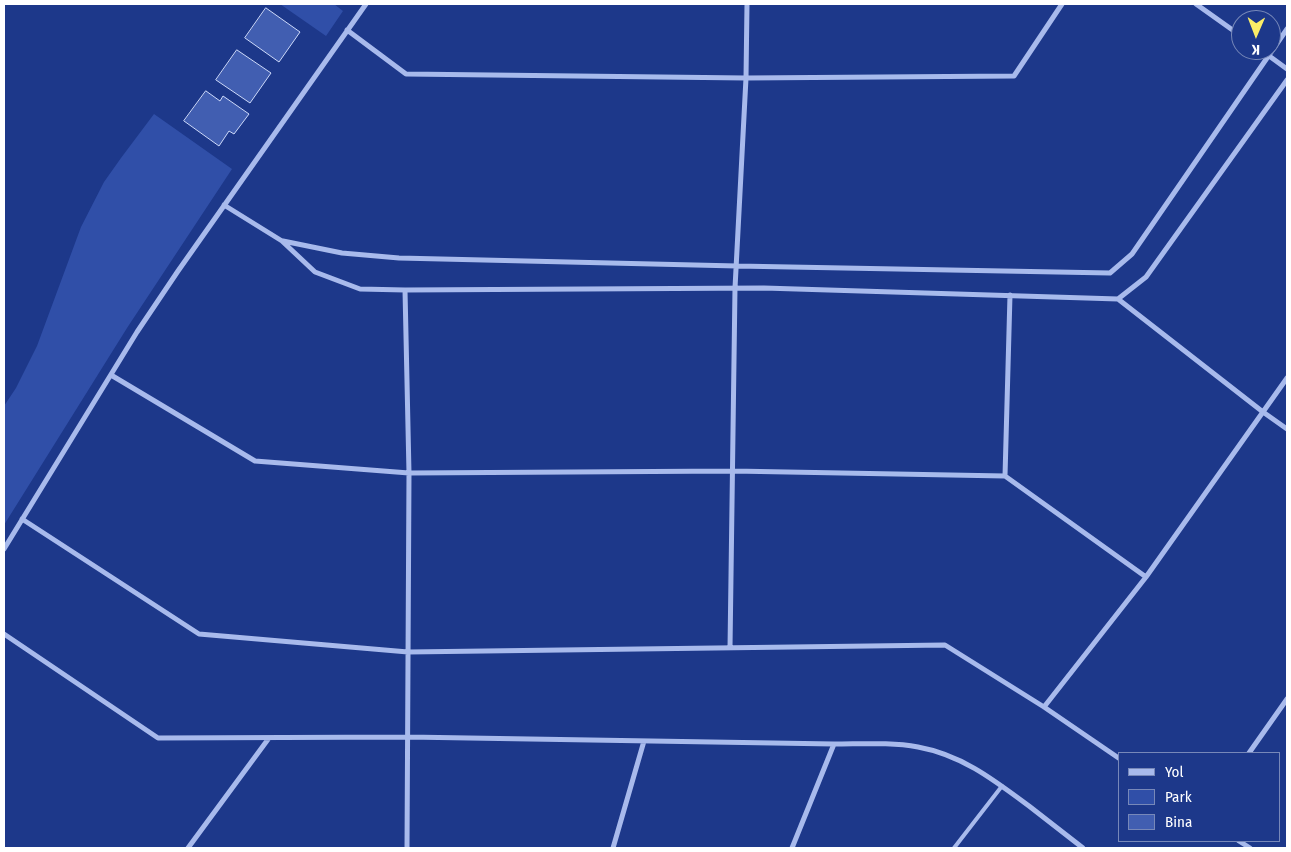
<!DOCTYPE html>
<style>
body{margin:0}
#map{position:relative;width:1291px;height:852px;overflow:hidden;background:#1d388a;font-family:"Fira Sans Condensed",sans-serif}
canvas{display:block}
.frame{position:absolute;inset:0;border:5px solid #fff;pointer-events:none}
.legend{position:absolute;left:1118px;top:752px;width:162px;height:90px;box-sizing:border-box;background:#1d388a;border:1px solid #7788b9;margin:0;padding:6px 9px;list-style:none;font-size:15px;color:#fff}
.legend li{display:flex;align-items:center;gap:10px;height:25px}
.legend b{width:25px;border:1px solid #7788b9}
.north{position:absolute;left:1231px;top:10px;width:50px;height:50px;box-sizing:border-box;background:#1d388a;border:1px solid #7788b9;border-radius:50%;rotate:181deg;font-size:14px;font-weight:700;line-height:20px;text-align:center;color:#fff}
.north::after{content:'';display:block;margin:auto;width:18px;height:22px;background:#fbed67;clip-path:polygon(50% 0,100% 100%,50% 72%,0 100%)}
</style>
<div id="map">
<canvas width="1291" height="852"></canvas>
<div class="frame"></div>
<ul class="legend">
<li><b style="height:6px;background:#a8baec"></b>Yol</li>
<li><b style="height:14px;background:#304fa8"></b>Park</li>
<li><b style="height:14px;background:#415eb1"></b>Bina</li>
</ul>
<div class="north">K</div>
</div>
<script>
const c = document.querySelector('canvas').getContext('2d');
c.lineJoin = 'round';
function fill(path, color) { c.fillStyle = color; c.fill(path, 'evenodd'); }
function stroke(path, color, width, dash) { c.strokeStyle = color; c.lineWidth = width; c.lineCap = dash ? 'butt' : 'round'; c.setLineDash(dash || []); c.stroke(path); }
const green = new Path2D(`
 M280,4H334L343,11L326,36Z
 M154,114L232,169L127,328L4,525V406L16,388L37,346L81,227L104,182L121,158Z`);
const building = new Path2D(`
 M266,8L300,32L279,62L245,38Z
 M237,50L271,73L250,103L216,80Z
 M206,91L220,101L223,96L249,114L234,134L229,131L219,146L184,121Z`);
const service = new Path2D(`
 M954,848L1002,786`);
const minor = new Path2D(`
 M1196,4L1241,36
 M347,30L406,74L746,78L1014,76L1062,4
 M1261,50L1287,69
 M224,205L282,241L315,272L360,289L405,290L764,288L1118,299L1146,277L1287,80
 M283,241L342,253L399,258L737,266L1110,273L1132,254L1287,29
 M405,290L409,473L733,471L1005,476L1146,577
 M1118,299L1263,412L1287,429
 M111,375L255,461L409,473L407,848
 M1005,476L1010,295
 M22,519L199,634L408,652L945,645L1044,707L1120,759
 M4,549L137,332L178,271L366,4
 M4,634L158,738L408,737L834,744C862,744 891,742 918,747C962,755 994,780 1029,806C1047,820 1065,834 1083,848
 M730,648L735,288L746,78L747,4
 M1044,707L1146,577L1287,378
 M1249,753L1287,699
 M1239,841L1250,848
 M188,848L269,738
 M613,848L644,741
 M792,848L834,744`);
fill(green, '#304fa8');
fill(building, '#415eb1');
stroke(building, '#cdd9f9', 1);
stroke(service, '#a8baec', 4);
stroke(minor, '#a8baec', 5);
</script>
